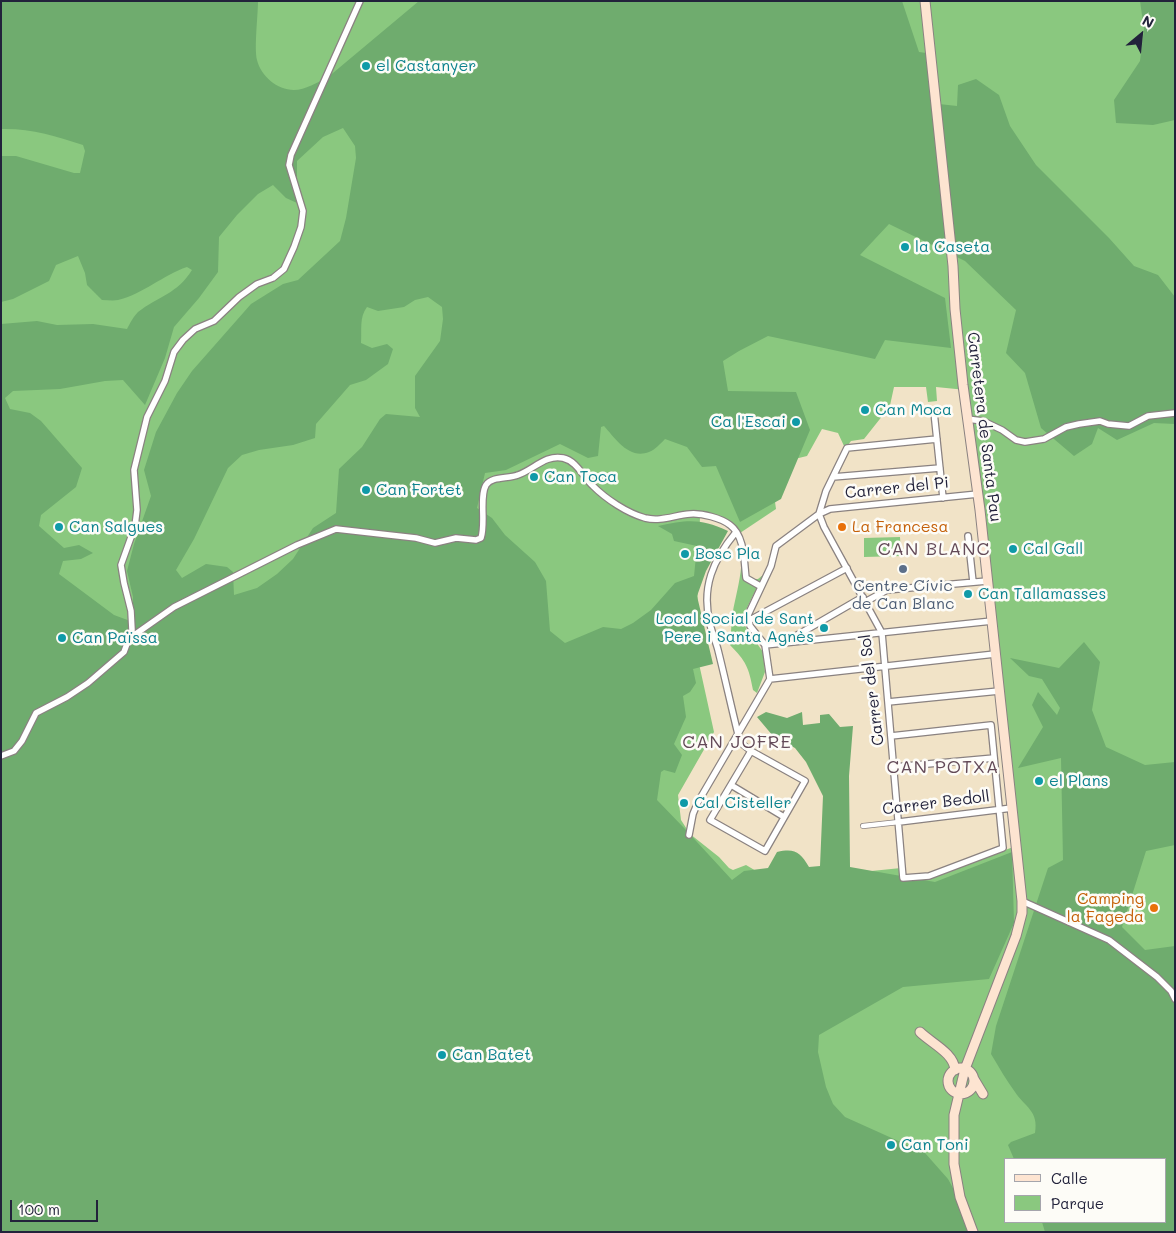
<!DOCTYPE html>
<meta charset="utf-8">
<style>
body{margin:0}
#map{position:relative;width:1176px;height:1233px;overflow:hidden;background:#f1e3c7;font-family:Mali,sans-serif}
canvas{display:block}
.frame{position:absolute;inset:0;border:2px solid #22223b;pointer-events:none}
.legend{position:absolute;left:1004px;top:1158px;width:162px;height:65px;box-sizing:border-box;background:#fdfcf7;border:1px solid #a5a5ac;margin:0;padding:6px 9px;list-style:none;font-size:15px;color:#22223b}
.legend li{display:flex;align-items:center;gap:10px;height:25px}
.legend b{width:25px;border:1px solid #a5a5ac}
.north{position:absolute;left:1116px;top:10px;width:50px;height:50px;-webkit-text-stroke:4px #fdfcf7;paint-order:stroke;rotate:28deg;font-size:14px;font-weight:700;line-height:20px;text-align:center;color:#22223b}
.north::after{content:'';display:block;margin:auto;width:18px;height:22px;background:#22223b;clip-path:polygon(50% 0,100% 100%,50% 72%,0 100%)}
.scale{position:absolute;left:10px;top:1200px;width:88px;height:22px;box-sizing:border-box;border:2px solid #22223b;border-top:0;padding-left:6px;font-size:15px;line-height:18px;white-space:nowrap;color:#22223b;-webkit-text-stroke:4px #fdfcf7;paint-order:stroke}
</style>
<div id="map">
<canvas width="1176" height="1233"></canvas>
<div class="frame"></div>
<ul class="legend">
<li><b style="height:6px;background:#fde4d1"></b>Calle</li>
<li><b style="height:14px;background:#8ac87f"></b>Parque</li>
</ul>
<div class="north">N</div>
<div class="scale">100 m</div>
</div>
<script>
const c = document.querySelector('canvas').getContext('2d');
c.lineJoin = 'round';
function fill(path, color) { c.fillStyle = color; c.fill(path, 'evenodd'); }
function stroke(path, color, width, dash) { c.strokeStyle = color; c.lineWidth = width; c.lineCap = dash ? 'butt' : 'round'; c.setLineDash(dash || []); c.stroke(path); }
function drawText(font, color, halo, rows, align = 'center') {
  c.font = font + ' Mali,sans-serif'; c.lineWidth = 5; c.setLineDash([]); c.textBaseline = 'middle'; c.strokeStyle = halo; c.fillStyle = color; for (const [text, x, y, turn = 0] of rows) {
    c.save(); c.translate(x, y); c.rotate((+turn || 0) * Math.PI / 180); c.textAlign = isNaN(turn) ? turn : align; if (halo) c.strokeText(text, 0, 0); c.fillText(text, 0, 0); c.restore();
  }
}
const green = new Path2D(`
 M1,1H1175V1232H1ZM894,387H926L928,402L937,401L936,387L966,390L1016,846L929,878L902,881L901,868L773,881L746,865L733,870L729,868L719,857L690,834L681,820L678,795L714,732L696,650L700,516C709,519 725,520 732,528C752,551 735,592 732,618C731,627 731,636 730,645C746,661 749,668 753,690L757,693L765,672L763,652L746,628L743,616L763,575L758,579H754L748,575L740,533L776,509L770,465L807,456L822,429L838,433L844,446L848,445L851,441L864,439L887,410H889ZM1005,1159H1165V1222H1005Z
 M900,537L901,556L864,557V538Z`);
const forest = new Path2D(`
 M1,1H258C258,15 254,48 257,60C261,76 277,90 294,90C305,90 318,82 327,78L419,1H902L919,52L926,53L939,104L957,106L958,85L976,79L999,95L1010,126L1036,165L1109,238L1134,266L1158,275L1175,297V424L1154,423L1117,440L1098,428L1092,444L1074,456L1041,428L1025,373L1006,353L1016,310L965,261L889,224L860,255L945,298L951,348L885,340L875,359L768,336L739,351L723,361L728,391L796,392L810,430L781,499L740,522L716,466L702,467L687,447L665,439C661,443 655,450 649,452C629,460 615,438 604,426L601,427L598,456L588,458L560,444L506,470L485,473L477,508L492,518L505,535L535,562L546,581L550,631L565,643L603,627L621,629L633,623L651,610L675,583L694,576L697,546L674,541L672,534L658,526C687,520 700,518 728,531L706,571L697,596L713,664L693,669L696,683L690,692L683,696L686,717L674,744L682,755L675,773L664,770L661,772L657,800L685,829L732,880L744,871L768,868L777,852C795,848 800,852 809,867L820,866L823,796L806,762L795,748L773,736L757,717L766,712L787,718L802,712L803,725L820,723V715L829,714L840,727L853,726L849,776L850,867L935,882L1012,852L1014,923L989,979L903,987L819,1035L818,1052L826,1087L833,1104L845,1117L925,1153L948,1179L965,1210L968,1232H1V324L37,321L57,325L93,324L127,329C130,323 134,316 138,312C159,296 177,294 192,270L187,267C163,275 143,294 118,300C113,301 107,300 102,300L87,285L85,273L78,256L56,265L49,281L13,299L1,302V156H16L74,173H80L85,151L83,145C56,136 29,128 1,129ZM343,128L355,146L356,158L346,218L340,241L298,280L283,284L251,304L192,371L177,393L156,432L144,470L151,496L134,544L127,571L133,597V622L114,615L59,574L63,561L81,559L93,553L79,545L64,548L39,526L41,515L76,487L82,468L41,421L30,413L10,409L5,398L13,391L60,389L105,381L123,380L145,405L165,358L174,327L199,298L218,272L219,237L237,215L258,194L273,185L286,198L297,203V161L323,137ZM428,297L442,307L443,319L440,341L415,376V408L420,417L386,414L380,419L362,447L339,469L336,513L313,528L293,559L277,574L257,588L234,595L233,572L227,567L206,564L182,578L176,570L194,539L228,468L242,455L259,450L293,445L315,438L316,424L350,385L366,380L388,364L393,349L387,344L372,348L361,343C362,331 359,317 367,307L378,311L404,307L415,300Z
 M1140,1H1175V120L1153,125L1116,123L1114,100L1140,61L1144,29Z
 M1084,642L1100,662L1092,710L1106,747L1145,765L1175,762V845L1146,851L1122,927L1145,950L1175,946V1232H1045L1042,1222H1165V1159H1014L1008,1145L1011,1142L1035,1133C1039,1111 1025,1107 1015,1092C1006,1080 999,1067 991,1054L996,1026L1048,868L1063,860L1061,758L1018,768L1043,727L1032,705L1038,692L1057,715L1060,708L1042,679L1029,676L1010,658L1059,668Z`);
const pedestrian = new Path2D(`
 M863,826L899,822`);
const minor = new Path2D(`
 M934,412L943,498
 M967,419L983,421L1002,430L1016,440L1025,442L1044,439L1066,427L1079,424L1100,421L1108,424L1129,426L1148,416L1175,413
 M833,477L940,468
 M736,532C713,560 701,587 710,624C712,633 716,642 718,650C725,678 731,706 738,734L741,743L751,751L805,781L765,851L710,820L751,751
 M968,536L973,582
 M865,602L887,590L987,581
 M748,621L847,568
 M130,638L174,607L297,545L336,529L416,538L435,543L456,538L476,540L481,538C486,523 479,497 486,485C492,476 508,479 518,475C533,470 546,454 563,458C577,461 583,477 593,486C606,499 627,513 645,518C661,522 675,515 690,514C702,513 721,518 730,525C745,536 744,562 746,578L760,586
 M787,641L863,597
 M765,645L992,621
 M770,679L995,654
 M888,702L999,691
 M891,736L991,725L1003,848L929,876L903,878L882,633L824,527L819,514L830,509L978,494
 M1,756L14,751L22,741L36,713L67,697L88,683L124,652L132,630L131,611L124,583L121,565L135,526L137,510L134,470L147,417L165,381L174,352L183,340L195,329L214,321L239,297L257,284L273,278L284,269L294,247L301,227L303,211L289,165L291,155L360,1
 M894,767L994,758
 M731,785L784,817
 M899,822L1012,808
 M689,835L693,814L698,802L770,679L765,645L750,626L748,615L771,566L776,546L819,514L826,491L847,448L937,439
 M1022,901L1109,940L1157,977L1171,991L1175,999`);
const secondary = new Path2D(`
 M925,1L953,266L955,309L963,385L980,510L1022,901V913L1016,936L965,1069L954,1115V1164L960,1197L973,1232
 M920,1032C931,1043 954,1053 955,1070
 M948 1081a13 13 0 1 1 26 0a13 13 0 1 1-26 0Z
 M974,1079L983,1094`);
const markers = [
 [366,66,5,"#0f9aa8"],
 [905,247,5,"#0f9aa8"],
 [865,410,5,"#0f9aa8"],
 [796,422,5,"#0f9aa8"],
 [534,477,5,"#0f9aa8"],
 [366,490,5,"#0f9aa8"],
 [59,527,5,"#0f9aa8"],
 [842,527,5,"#e8710a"],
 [1013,549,5,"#0f9aa8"],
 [685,554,5,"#0f9aa8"],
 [903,569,5,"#5c6f8a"],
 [968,594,5,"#0f9aa8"],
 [824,628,5,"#0f9aa8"],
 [62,638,5,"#0f9aa8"],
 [1039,781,5,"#0f9aa8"],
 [684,803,5,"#0f9aa8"],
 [1154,908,5,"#e8710a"],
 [442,1055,5,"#0f9aa8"],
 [891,1145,5,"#0f9aa8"]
];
const cultureNames = [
 ["el Castanyer",376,66],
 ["la Caseta",915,247],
 ["Can Moca",875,410],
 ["Ca l'Escai",786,422,"right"],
 ["Can Toca",544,477],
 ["Can Fortet",376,490],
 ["Can Salgues",69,527],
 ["Cal Gall",1023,549],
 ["Bosc Pla",695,554],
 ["Can Tallamasses",978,594],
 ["Local Social de Sant",814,619,"right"],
 ["Pere i Santa Agnès",814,637,"right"],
 ["Can Païssa",72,638],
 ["el Plans",1049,781],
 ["Cal Cisteller",694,803],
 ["Can Batet",452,1055],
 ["Can Toni",901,1145]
];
const streetNames = [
 ["Carretera de Santa Pau",984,427,83],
 ["Carrer del Pi",897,488,-6],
 ["Carrer del Sol",872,690,-97],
 ["Carrer Bedoll",936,803,-7]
];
const foodNames = [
 ["La Francesa",852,527],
 ["Camping",1144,899,"right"],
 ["la Fageda",1144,917,"right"]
];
const serviceNames = [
 ["Centre Cívic",903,586],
 ["de Can Blanc",903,604]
];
const neighbourhoodNames = [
 ["CAN BLANC",934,549],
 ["CAN JOFRE",737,742],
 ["CAN POTXA",943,767]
];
fill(green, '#8ac87f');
fill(forest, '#6fac6e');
stroke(pedestrian, '#8a8281', 6);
stroke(minor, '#8a8281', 8);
stroke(secondary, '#8a8281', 11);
stroke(pedestrian, '#fff', 4.5);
stroke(minor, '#fff', 5.5);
stroke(secondary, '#fde4d1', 9);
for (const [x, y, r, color] of markers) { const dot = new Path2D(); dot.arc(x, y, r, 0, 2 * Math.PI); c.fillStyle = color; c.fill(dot); stroke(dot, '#fdfcf7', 2); }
drawText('16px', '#0d838f', '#fdfcf7', cultureNames, 'left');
drawText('16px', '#22223b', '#fdfcf7', streetNames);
drawText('16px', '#c56008', '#fdfcf7', foodNames, 'left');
drawText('16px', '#4e5e75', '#fdfcf7', serviceNames);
c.letterSpacing = '1px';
drawText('18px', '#634a58', '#fdfcf7', neighbourhoodNames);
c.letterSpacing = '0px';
</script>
